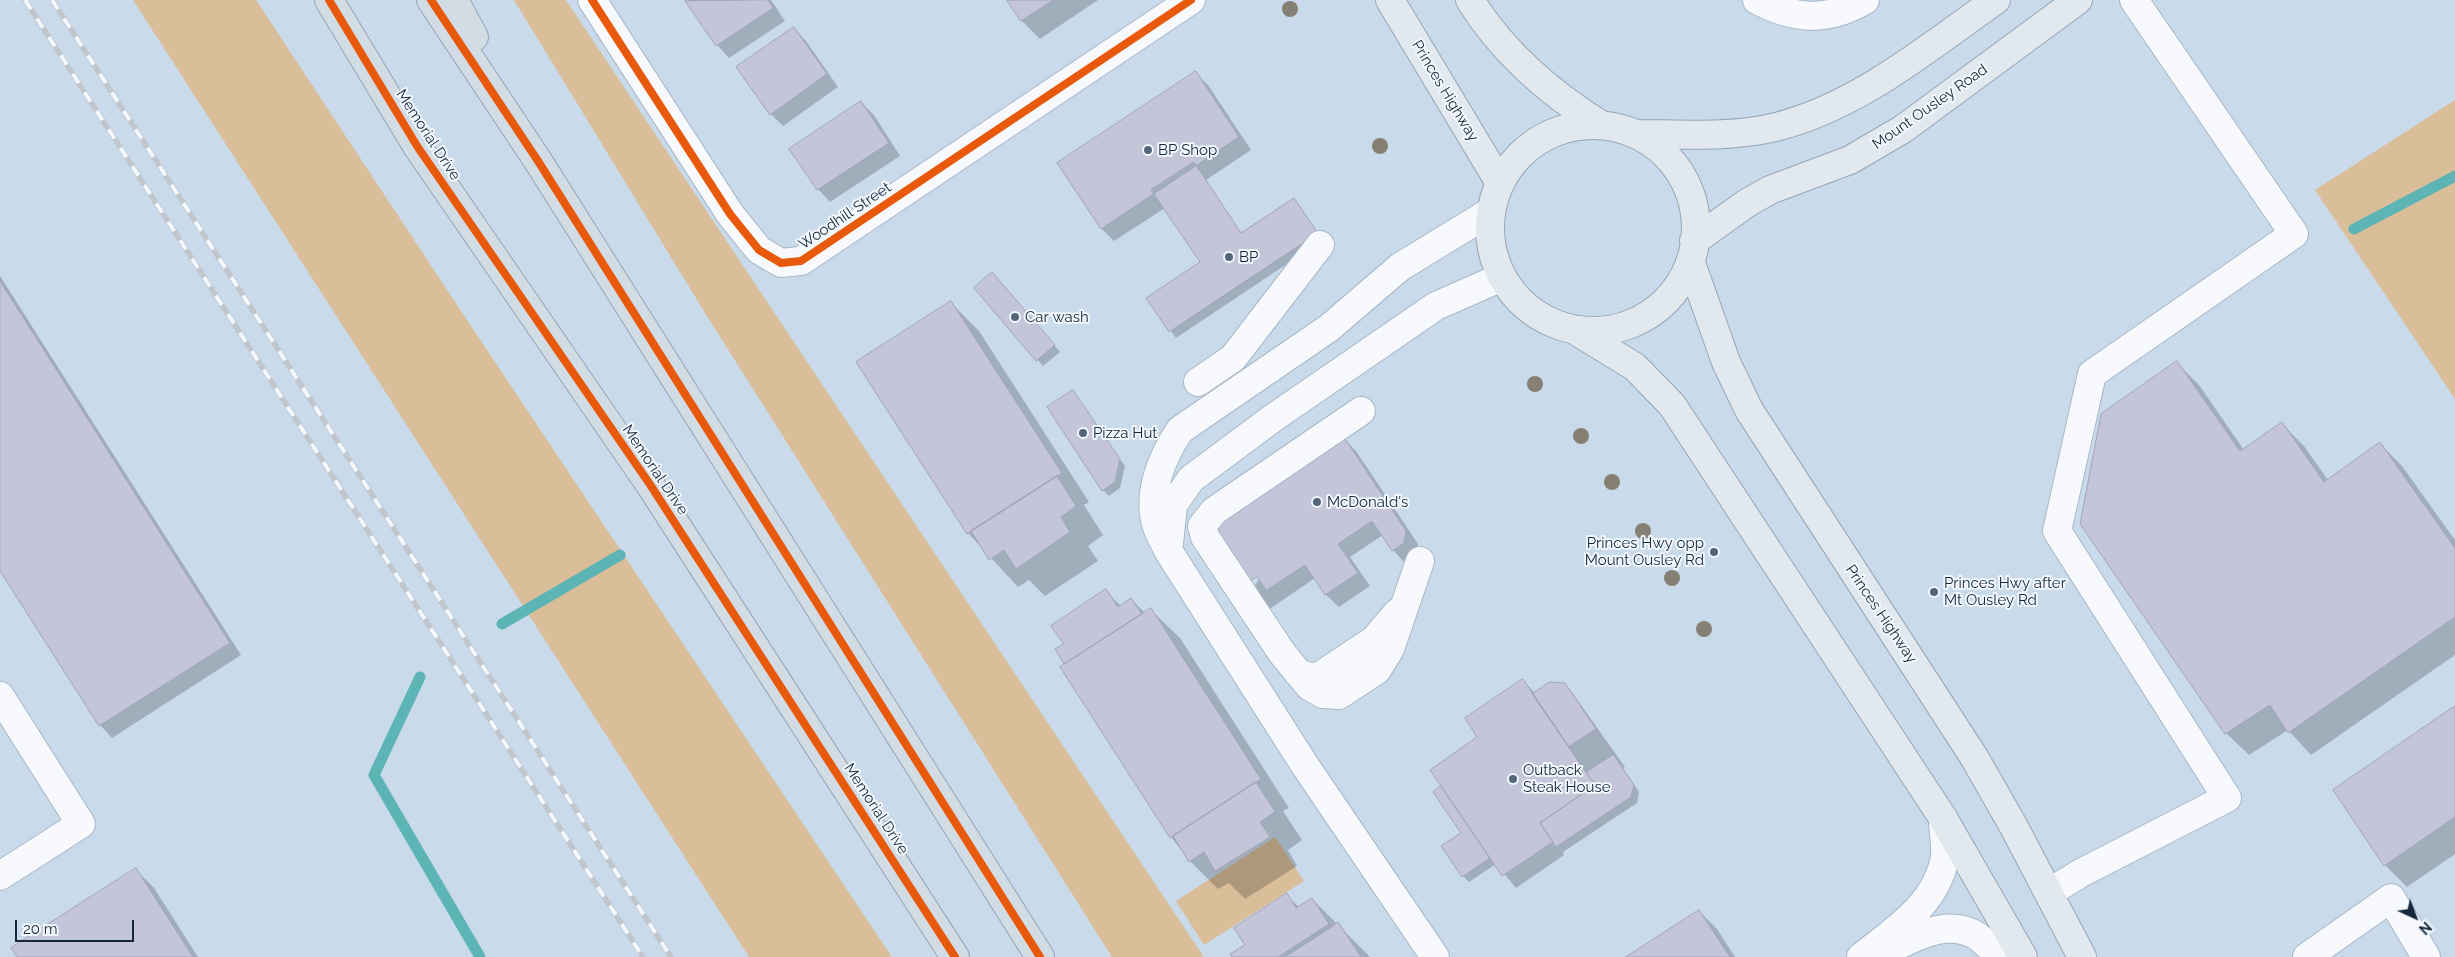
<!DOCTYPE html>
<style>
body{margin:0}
#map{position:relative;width:2455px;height:957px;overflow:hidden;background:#c9daeb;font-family:Raleway,sans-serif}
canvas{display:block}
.north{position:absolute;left:2390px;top:892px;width:50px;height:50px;-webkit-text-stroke:4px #f2f8fd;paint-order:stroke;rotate:137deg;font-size:14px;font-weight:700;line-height:20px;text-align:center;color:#14283c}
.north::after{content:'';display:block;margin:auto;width:18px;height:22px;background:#14283c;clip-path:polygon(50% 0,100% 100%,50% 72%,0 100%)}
.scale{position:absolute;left:15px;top:920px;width:119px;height:22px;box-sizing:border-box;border:2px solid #14283c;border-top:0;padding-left:6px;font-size:15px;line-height:18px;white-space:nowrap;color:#14283c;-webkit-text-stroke:4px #f2f8fd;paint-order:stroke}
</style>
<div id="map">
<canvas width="2455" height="957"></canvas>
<div class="north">N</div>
<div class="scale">20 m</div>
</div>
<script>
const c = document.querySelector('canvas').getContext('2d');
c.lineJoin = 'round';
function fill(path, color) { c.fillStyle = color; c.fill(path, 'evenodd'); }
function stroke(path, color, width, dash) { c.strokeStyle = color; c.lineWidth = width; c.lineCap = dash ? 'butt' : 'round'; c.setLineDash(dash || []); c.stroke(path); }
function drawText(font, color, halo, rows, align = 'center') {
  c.font = font + ' Raleway,sans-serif'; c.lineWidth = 4; c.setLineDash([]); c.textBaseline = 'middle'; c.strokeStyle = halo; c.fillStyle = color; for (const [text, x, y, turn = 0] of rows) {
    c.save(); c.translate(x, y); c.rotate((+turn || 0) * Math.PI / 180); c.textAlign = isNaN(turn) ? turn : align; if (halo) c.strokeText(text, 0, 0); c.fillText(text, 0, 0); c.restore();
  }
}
const green = new Path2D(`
 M133,0H256L459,308L892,957H749Z
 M514,0H566L1204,957H1112L705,313Z
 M2455,100V399L2315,190Z
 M1275,837L1304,881L1204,945L1176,901Z`);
const shadow = new Path2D(`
 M689,0H771L785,21L729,58L717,45Z
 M1008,0H1098L1040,39L1022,21Z
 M794,29L806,41L838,87L783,126L771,114Z
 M1195,73L1208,85L1251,150L1206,180L1242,234L1294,199L1323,240L1176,338L1148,298L1201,262L1165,208L1114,241L1102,229L1059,164Z
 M861,103L874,115L900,156L830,202L818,189L791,149Z
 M0,276L241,655L112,738L100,725L0,568Z
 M998,280L1060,352L1043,366L976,288Z
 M951,303L979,331L1089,502L1084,505L1103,535L1088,546L1098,561L1045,596L1029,580L1018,587L968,533L858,363Z
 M2177,363L2199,385L2244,450L2282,424L2304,446L2328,480L2380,444L2402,466L2455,540V655L2311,755L2288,730L2249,755L2226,733Z
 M1072,392L1125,466L1120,488L1109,496L1103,490Z
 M1344,439L1356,451L1418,544L1417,555L1405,563L1393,550L1383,535L1350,557L1370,586L1339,607L1326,595L1315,578L1255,619L1242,607Z
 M1105,591L1121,606L1131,599L1145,613L1151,610L1180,638L1289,808L1283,811L1302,840L1288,850L1297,866L1245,899L1229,883L1218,889L1190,861L1171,837L1057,650L1066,644Z
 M1523,681L1535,693L1564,684L1571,691L1625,767L1623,768L1639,792L1637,803L1563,852L1564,855L1516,888L1496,864L1469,882L1463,876L1462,833L1442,786Z
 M2455,707V854L2407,887L2385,865Z
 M136,870L154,888L198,957H18Z
 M1286,895L1299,907L1312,899L1370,957H1234L1247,946Z
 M1699,911L1717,929L1735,957H1628Z`);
const stream = new Path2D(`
 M2354,229L2455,176
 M502,624L620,555
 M420,677L374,775L480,957`);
const building = new Path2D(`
 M768,0L773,8L716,46L685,1Z
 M1007,0H1054L1021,21Z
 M794,27L827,74L770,115L736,67Z
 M1196,71L1239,137L1101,229L1057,163Z
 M861,101L889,143L817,190L789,149Z
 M1194,162L1241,233L1294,198L1318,233L1169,332L1146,298L1200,262L1151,190Z
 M992,272L1055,345L1036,361L974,288Z
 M0,281L230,643L99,726L0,571Z
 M951,301L1062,473L967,534L856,362Z
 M2177,361L2240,451L2282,422L2324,482L2380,442L2455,548V617L2288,733L2270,705L2225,734L2080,524L2101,414Z
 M1073,390L1120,459L1115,482L1102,491L1047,407Z
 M1344,437L1406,531L1404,543L1392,551L1372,521L1338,544L1358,573L1325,595L1305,565L1259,595L1212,525Z
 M1057,476L1076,506L1061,517L1070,532L1016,569L1004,550L989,560L971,531Z
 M1257,577L1266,590L1241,608L1232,593Z
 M1106,589L1118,607L1131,598L1142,614L1064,664L1055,649L1064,644L1051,626Z
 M1151,608L1261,779L1170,838L1060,667Z
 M1523,679L1595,785L1540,823L1553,842L1502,876L1430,770L1477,737L1465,718Z
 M1550,682L1565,683L1634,785L1631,797L1556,847L1540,823L1595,785L1532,694Z
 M2455,706V817L2384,866L2333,790Z
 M1596,729L1614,754L1586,772L1569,747Z
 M1256,782L1275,812L1260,822L1270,837L1215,871L1204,852L1189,862L1173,836Z
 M1441,786L1490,858L1462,877L1441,846L1461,833L1433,792Z
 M136,868L193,957H17L11,948Z
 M1287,893L1296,908L1312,898L1329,924L1278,957H1232L1230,954L1245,945L1234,928Z
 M1699,910L1730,957H1626Z
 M1338,922L1361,957H1285L1333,926Z`);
const minor = new Path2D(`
 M592,0L730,214L759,250L781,263L801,261L1191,0
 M1757,0C1795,20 1828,22 1865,0
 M1198,382L1233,358L1320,245
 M1361,411L1214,511L1202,526L1205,537L1282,653L1309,686L1323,694L1339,695L1377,670L1390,649L1420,561
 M1169,543L1173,505L1191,479L1273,418L1436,306L1502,277
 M1298,673L1310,677L1320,676L1374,640L1397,613
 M0,696L81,824L0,876
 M2050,892L2081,873L2227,798L2057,531L2092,374L2294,234L2134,0
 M1884,952C1912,939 1946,917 1977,936C1985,942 1993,950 2001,957
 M1435,957L1304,764L1169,552C1165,544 1160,535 1157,527C1146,494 1162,457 1180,430L1329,328L1400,267L1490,212
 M1861,957C1896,929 1937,904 1945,857C1946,845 1943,830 1943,818
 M2307,957L2391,898L2426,957`);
const major = new Path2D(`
 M1390,0L1500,183
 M1470,0C1503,53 1548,92 1601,125
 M1490 228a103 103 0 1 1 206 0a103 103 0 1 1-206 0Z
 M1636,134C1682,134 1731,138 1776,127C1859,106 1927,48 1996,0
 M1694,241L1747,203L1770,190L1850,160L1903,129L2078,0
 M1692,266L1726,362L1749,410L1974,757L2014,827L2082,957
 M1573,329L1635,367L1672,405L1943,818L2023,957`);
const highway = new Path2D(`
 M329,0L417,146L651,486L955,957
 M431,0L538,161L1040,957
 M454,0L474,37`);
const rail = new Path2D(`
 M25,0L643,957
 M52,0L671,957`);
const cycleway = new Path2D(`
 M329,0L417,146L651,486L955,957
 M431,0L538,161L1040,957
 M592,0L730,214L759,250L781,263L801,261L1191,0`);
const trees = [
 [1290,9],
 [1380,146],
 [1535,384],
 [1581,436],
 [1612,482],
 [1643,531],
 [1672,578],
 [1704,629]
];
const markers = [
 [1148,150,5,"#536679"],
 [1229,257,5,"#536679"],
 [1015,317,5,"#536679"],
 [1083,433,5,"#536679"],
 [1317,502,5,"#536679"],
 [1714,552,5,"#536679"],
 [1934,592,5,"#536679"],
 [1513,779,5,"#536679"]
];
const streetNames = [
 ["Princes Highway",1445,91,59],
 ["Mount Ousley Road",1930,107,-35],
 ["Memorial Drive",428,135,57],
 ["Woodhill Street",845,216,-34],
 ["Memorial Drive",655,470,56],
 ["Princes Highway",1881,614,56],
 ["Memorial Drive",876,809,57]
];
const poiNames = [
 ["BP Shop",1158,150],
 ["BP",1239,257],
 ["Car wash",1025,317],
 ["Pizza Hut",1093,433],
 ["McDonald's",1327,502],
 ["Princes Hwy opp",1704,543,"right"],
 ["Mount Ousley Rd",1704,560,"right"],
 ["Princes Hwy after",1944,583],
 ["Mt Ousley Rd",1944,600],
 ["Outback",1523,770],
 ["Steak House",1523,787]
];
fill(green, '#dabe9a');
fill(shadow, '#0003');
stroke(stream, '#5db4b5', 11);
fill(building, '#c4c5d8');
stroke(building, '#a2a4b6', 1);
stroke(minor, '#a7b8c9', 30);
stroke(major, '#95a6b6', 30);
stroke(highway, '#95a6b6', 30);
stroke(minor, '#f7f9fc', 28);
stroke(major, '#e1e8ee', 28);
stroke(highway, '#d2dce4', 28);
stroke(rail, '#c1c6cc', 5.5);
stroke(rail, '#f2f8fd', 4, [11]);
stroke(cycleway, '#e8590c', 8);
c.fillStyle = '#867f74';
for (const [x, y] of trees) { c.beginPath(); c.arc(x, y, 8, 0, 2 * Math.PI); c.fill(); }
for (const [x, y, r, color] of markers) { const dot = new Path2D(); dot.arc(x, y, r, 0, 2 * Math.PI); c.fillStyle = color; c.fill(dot); stroke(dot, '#f2f8fd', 2); }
drawText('15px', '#14283c', '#f2f8fd', streetNames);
drawText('15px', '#14283c', '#f2f8fd', poiNames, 'left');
</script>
